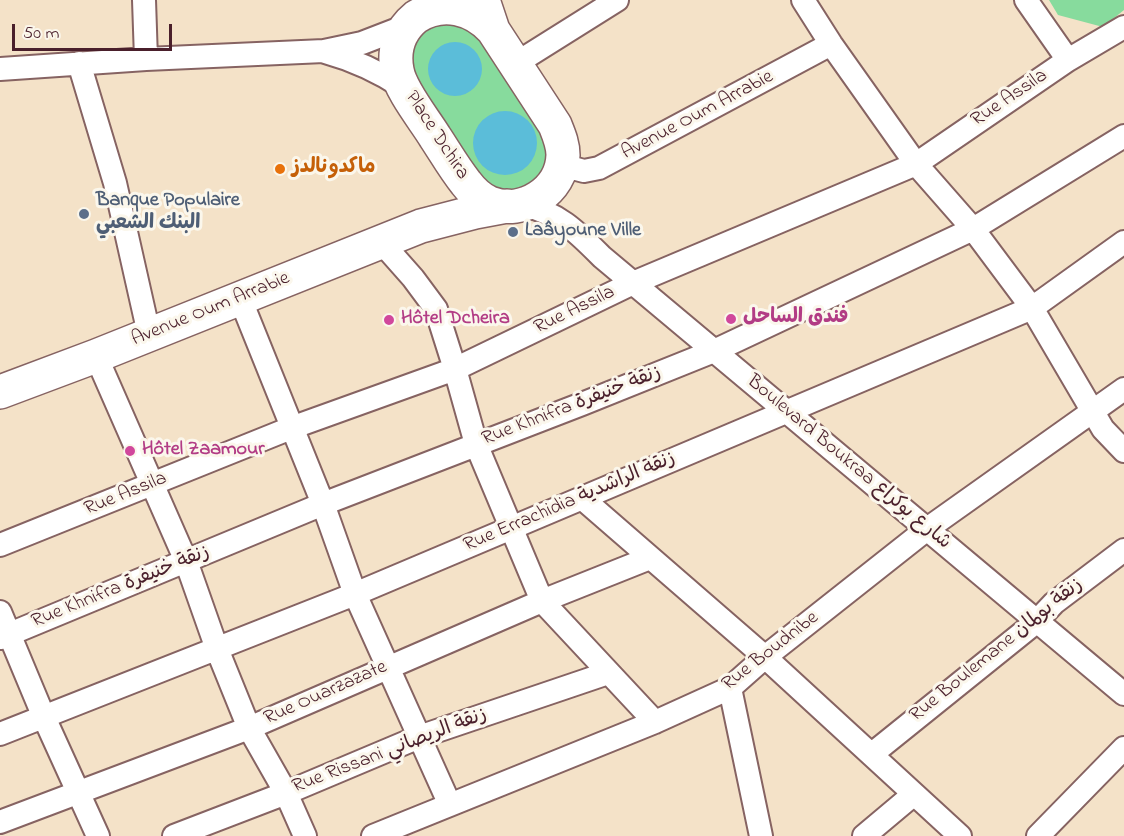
<!DOCTYPE html>
<meta charset="utf-8">
<style>
body{margin:0}
#map{position:relative;width:1124px;height:836px;overflow:hidden;background:#f4e2c8;font-family:"Indie Flower",sans-serif}
canvas{display:block}
.scale{position:absolute;left:12px;top:24px;width:160px;height:27px;box-sizing:border-box;border:3px solid #4a1f2b;border-top:0;padding-left:8px;font-size:18px;line-height:21px;white-space:nowrap;color:#4a1f2b;-webkit-text-stroke:4px #fbf7ec;paint-order:stroke}
</style>
<div id="map">
<canvas width="1124" height="836"></canvas>
<div class="scale">50 m</div>
</div>
<script>
const c = document.querySelector('canvas').getContext('2d');
c.lineJoin = 'round';
function fill(path, color) { c.fillStyle = color; c.fill(path, 'evenodd'); }
function stroke(path, color, width, dash) { c.strokeStyle = color; c.lineWidth = width; c.lineCap = dash ? 'butt' : 'round'; c.setLineDash(dash || []); c.stroke(path); }
function drawText(font, color, halo, rows, align = 'center') {
  c.font = font + ' "Indie Flower","Playpen Sans Arabic",sans-serif'; c.lineWidth = 6; c.setLineDash([]); c.textBaseline = 'middle'; c.strokeStyle = halo; c.fillStyle = color; for (const [text, x, y, turn = 0] of rows) {
    c.save(); c.translate(x, y); c.rotate((+turn || 0) * Math.PI / 180); c.textAlign = isNaN(turn) ? turn : align; if (halo) c.strokeText(text, 0, 0); c.fillText(text, 0, 0); c.restore();
  }
}
const green = new Path2D(`
 M1049,0H1124V10L1103,27L1058,15Z
 M436,21L472,27L545,131L549,169L521,194L485,185L413,81L409,46Z`);
const water = new Path2D(`
 M428 69a27 27 0 1 1 54 0a27 27 0 1 1-54 0Z
 M473 143a32 32 0 1 1 64 0a32 32 0 1 1-64 0Z`);
const street = new Path2D(`
 M144,0L146,59
 M803,0L831,44L916,164L973,229L1032,308L1103,429L1124,451
 M1026,0L1068,60
 M325,52C354,60 378,71 404,88
 M79,63L115,183L149,334
 M515,64L617,0
 M0,69L146,59L324,51L362,43L406,26
 M561,165L584,171L599,168L831,44
 M523,205C559,213 577,232 602,257L1124,694
 M382,243L413,278L436,309L455,369L476,444L542,601L655,722
 M240,298L323,504L355,594L450,805
 M96,356L186,561L217,649L249,728L286,793L305,836
 M583,499L765,657L960,836
 M0,545L291,428L455,369L633,283L916,164L1068,60L1124,27
 M0,612L43,715L98,836
 M0,638L323,504L582,404L714,351L973,229L1124,136
 M730,688L761,836
 M0,734L355,594L1032,308L1124,242
 M872,754L1036,622L1054,603L1124,550
 M0,822L249,728L542,601L650,558
 M174,836L286,793L419,737L608,673
 M373,836L655,722L730,688L765,657L927,529L1124,389
 M864,836L914,794
 M1038,836L1124,748`);
const secondary = new Path2D(`
 M483,0L493,30L555,125C559,135 563,144 563,155C562,191 523,216 490,203C480,199 472,191 466,183C454,168 445,152 435,137C424,119 400,90 397,70C393,49 400,30 416,17C443,0 473,8 493,30
 M0,392L96,356L421,226L475,212L507,206`);
const markers = [
 [280,169,6,"#e8710a"],
 [84,214,6,"#5c6f8a"],
 [513,232,6,"#5c6f8a"],
 [731,319,6,"#d1479c"],
 [389,320,6,"#d1479c"],
 [130,451,6,"#d1479c"]
];
const streetNames = [
 ["Rue Assila",1010,99,-34],
 ["Avenue Oum Arrabie",698,116,-28],
 ["Place Dchira",436,136,57],
 ["Avenue Oum Arrabie",211,310,-22],
 ["Rue Assila",575,311,-26],
 ["Rue Khnifra زنقة خنيفرة",572,407,-21],
 ["Boulevard Boukraa شارع بوكراع",848,463,40],
 ["Rue Assila",126,495,-22],
 ["Rue Errachidia زنقة الراشدية",570,503,-23],
 ["Rue Khnifra زنقة خنيفرة",121,588,-22],
 ["Rue Boulemane زنقة بولمان",997,651,-39],
 ["Rue Boudnibe",771,652,-38],
 ["Rue Ouarzazate",326,694,-24],
 ["Rue Rissani زنقة الريصاني",390,752,-21]
];
const foodNames = [
 ["ماكدونالدز",292,169]
];
const serviceNames = [
 ["Banque Populaire",96,202],
 ["البنك الشعبي",96,225],
 ["Laâyoune Ville",525,232]
];
const hotelNames = [
 ["فندق الساحل",743,319],
 ["Hôtel Dcheira",401,320],
 ["Hôtel Zaamour",142,451]
];
fill(green, '#87db9d');
fill(water, '#5bbdd9');
stroke(street, '#866362', 26);
stroke(secondary, '#866362', 36);
stroke(street, '#fff', 22);
stroke(secondary, '#fff', 33);
for (const [x, y, r, color] of markers) { const dot = new Path2D(); dot.arc(x, y, r, 0, 2 * Math.PI); c.fillStyle = color; c.fill(dot); stroke(dot, '#fbf7ec', 2); }
drawText('20px', '#4a1f2b', '#fbf7ec', streetNames);
drawText('bold 20px', '#c56008', '#fbf7ec', foodNames, 'left');
drawText('bold 20px', '#4e5e75', '#fbf7ec', serviceNames, 'left');
drawText('bold 20px', '#b23c85', '#fbf7ec', hotelNames, 'left');
</script>
